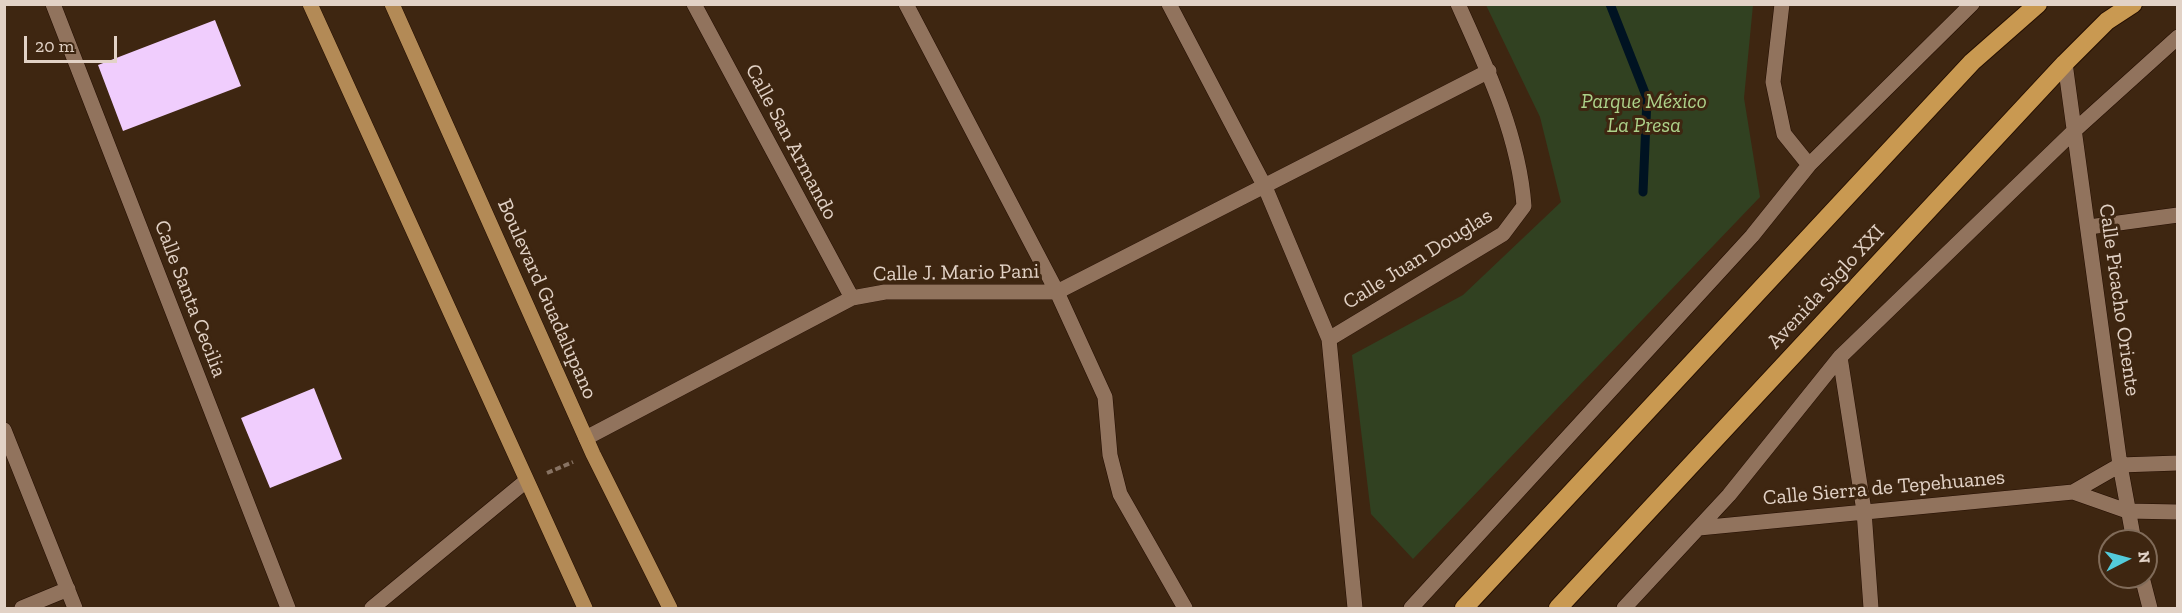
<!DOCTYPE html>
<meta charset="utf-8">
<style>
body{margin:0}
#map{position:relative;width:2182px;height:613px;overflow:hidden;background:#3e2611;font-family:"Zilla Slab",serif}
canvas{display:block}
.frame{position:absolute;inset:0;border:6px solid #e2d2c6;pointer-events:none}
.north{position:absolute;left:2098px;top:529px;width:60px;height:60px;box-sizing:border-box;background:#3e2611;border:2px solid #806b59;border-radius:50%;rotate:84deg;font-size:16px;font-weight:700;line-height:24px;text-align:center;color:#e2d2c6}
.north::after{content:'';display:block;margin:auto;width:21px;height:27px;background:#53cbdb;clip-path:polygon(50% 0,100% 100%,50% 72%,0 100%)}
.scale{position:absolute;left:24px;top:36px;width:93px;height:27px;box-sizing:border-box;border:3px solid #e2d2c6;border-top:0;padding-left:8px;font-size:18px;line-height:21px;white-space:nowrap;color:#e2d2c6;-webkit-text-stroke:4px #3e2611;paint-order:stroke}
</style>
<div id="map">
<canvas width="2182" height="613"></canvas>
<div class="frame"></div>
<div class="north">N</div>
<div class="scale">20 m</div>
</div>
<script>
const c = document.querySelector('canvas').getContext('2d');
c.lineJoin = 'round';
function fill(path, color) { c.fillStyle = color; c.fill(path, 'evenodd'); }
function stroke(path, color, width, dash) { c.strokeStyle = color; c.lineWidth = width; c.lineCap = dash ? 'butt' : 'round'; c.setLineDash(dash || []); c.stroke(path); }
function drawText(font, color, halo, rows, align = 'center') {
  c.font = font + ' "Zilla Slab",serif'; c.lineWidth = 6; c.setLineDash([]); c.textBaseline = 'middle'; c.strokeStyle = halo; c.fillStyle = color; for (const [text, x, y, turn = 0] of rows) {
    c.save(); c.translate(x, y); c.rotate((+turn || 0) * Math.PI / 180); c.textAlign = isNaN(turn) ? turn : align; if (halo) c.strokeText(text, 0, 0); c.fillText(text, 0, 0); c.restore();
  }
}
const green = new Path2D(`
 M1486,5H1753L1744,98L1760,197L1413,559L1371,514L1352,355L1463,295L1561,202L1540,117Z`);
const stream = new Path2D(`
 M1610,4L1647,98L1643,192`);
const building = new Path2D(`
 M215,20L241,86L123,131L98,65Z
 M314,388L342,459L270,488L241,418Z`);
const path = new Path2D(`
 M547,473L573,462`);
const minor = new Path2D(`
 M53,4L288,608
 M694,4L852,298
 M906,4L1057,292L1105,397L1110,455L1120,494L1185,608
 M1169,4L1265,187L1329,339L1355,608
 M1782,4L1773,82L1784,134L1809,165
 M2065,63L2120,465L2134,541
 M2089,227L2178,215
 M1329,339L1503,234L1524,206C1519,136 1487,68 1458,4
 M1840,357L1864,511L1871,608
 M4,430L75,608
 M586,438L852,298L885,292H1057L1489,71
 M2073,492L2127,511L2178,512
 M1699,528L2073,492L2120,465L2178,463
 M2142,577L2150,608
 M22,608L68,589
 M372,608L526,481
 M1411,608L1752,236L1809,165L1972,4
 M1624,608L1729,495L1840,357L2074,131L2178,37`);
const major = new Path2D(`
 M310,4L585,608
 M392,4L593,454L670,608`);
const highway = new Path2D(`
 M1464,608L1972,62L2038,4
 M1558,608L2065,63L2107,21L2133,4`);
const parkNames = [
 ["Parque México",1644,102],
 ["La Presa",1644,126]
];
const streetNames = [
 ["Calle San Armando",791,142,62],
 ["Calle Juan Douglas",1418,259,-32],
 ["Calle J. Mario Pani",956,273,-1],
 ["Avenida Siglo XXI",1826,287,-47],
 ["Calle Santa Cecilia",190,299,69],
 ["Boulevard Guadalupano",547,299,66],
 ["Calle Picacho Oriente",2119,300,82],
 ["Calle Sierra de Tepehuanes",1884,488,-5]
];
fill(green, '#314121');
stroke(stream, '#001322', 9);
fill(building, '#f0cdfd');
stroke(minor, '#240e00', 16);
stroke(major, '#240e00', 16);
stroke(highway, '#240e00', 20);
stroke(path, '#887363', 4, [6, 3]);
stroke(minor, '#91735d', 15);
stroke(major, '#b38a56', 15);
stroke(highway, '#c99951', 18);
drawText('italic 21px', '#add28a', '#3e2611', parkNames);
drawText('21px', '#e2d2c6', '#3e2611', streetNames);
</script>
